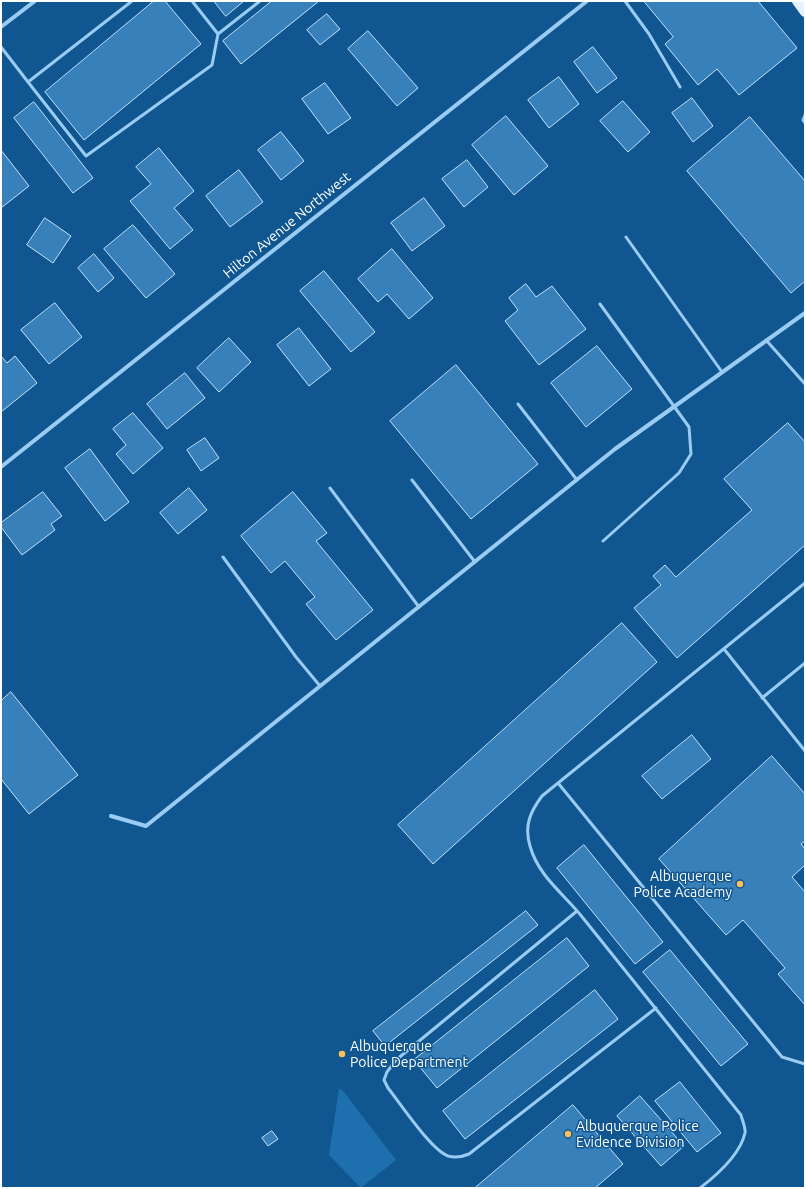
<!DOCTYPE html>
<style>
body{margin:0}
#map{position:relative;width:806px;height:1189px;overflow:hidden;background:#105690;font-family:Ubuntu,sans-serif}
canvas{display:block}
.frame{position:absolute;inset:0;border:2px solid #fff;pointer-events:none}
</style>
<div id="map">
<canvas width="806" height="1189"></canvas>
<div class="frame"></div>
</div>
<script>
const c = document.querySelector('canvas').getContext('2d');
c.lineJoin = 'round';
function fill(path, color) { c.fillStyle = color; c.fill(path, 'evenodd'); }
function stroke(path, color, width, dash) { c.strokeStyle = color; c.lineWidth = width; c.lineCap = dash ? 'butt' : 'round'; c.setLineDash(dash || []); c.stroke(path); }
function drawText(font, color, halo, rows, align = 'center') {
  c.font = font + ' Ubuntu,sans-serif'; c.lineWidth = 3; c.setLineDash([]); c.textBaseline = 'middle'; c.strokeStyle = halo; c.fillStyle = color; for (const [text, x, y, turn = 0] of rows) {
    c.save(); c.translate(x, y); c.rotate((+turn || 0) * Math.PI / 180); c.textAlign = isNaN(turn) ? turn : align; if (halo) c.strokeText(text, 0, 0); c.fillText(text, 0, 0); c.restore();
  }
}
const green = new Path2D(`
 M339,1088L344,1092L396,1160L361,1188L329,1155Z`);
const building = new Path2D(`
 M154,1H165L201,44L84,140L45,92Z
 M214,1H244L226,16Z
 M272,1H319L241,64L223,41Z
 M644,1H758L797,48L739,95L717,69L698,85L665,44L673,37Z
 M327,14L340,29L320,45L307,30Z
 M368,31L418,88L397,106L348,49Z
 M593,47L617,78L597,93L574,62Z
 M559,77L579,104L549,128L528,100Z
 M325,83L351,118L328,134L302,99Z
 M692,98L713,126L693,142L672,113Z
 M623,101L650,132L628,152L600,121Z
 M34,102L93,178L73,193L14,118Z
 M506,116L548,166L514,195L472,145Z
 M750,117L805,181V281L791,293L687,171Z
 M281,132L304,161L281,180L258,150Z
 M159,148L194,191L174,208L193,230L170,249L130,201L151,184L136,167Z
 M1,150L29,186L1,208Z
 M467,160L488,187L464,207L442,179Z
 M239,170L263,202L230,227L206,196Z
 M424,198L445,226L412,251L391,223Z
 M45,218L71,236L53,263L27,245Z
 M133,225L175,274L146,298L104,249Z
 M392,249L433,298L409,319L387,294L378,302L358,279Z
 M94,254L114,278L98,292L78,268Z
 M324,271L375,332L351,352L300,291Z
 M526,284L536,297L552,286L586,329L539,365L505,321L518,310L509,298Z
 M55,303L82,337L49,364L21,330Z
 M299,328L331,369L309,386L277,345Z
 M229,338L251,362L219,392L197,368Z
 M597,346L632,389L586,427L551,383Z
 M1,356L7,363L15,356L37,383L1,412Z
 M456,365L538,464L471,519L390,421Z
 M185,373L205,398L167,429L147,404Z
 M133,413L163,448L133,474L116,454L126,445L113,429Z
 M788,423L805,442V545L677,658L634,608L661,585L653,576L665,565L676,577L752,510L724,479Z
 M205,438L219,458L201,471L187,450Z
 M90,449L129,502L105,521L65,468Z
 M189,488L207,510L178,534L160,513Z
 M43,492L62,516L51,524L55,530L22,555L1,527V523Z
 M293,492L327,533L316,541L373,610L336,640L306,604L315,597L285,561L271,573L241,536Z
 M622,623L657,662L433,864L398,825Z
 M11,692L78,775L29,814L1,779V701Z
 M692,735L711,759L662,799L642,776Z
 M772,756L805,794V841L801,844L805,849V865L792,877L805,892V1005L778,974L785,968L743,920L726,935L659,859Z
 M584,845L663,942L635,964L557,868Z
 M526,911L538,925L385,1046L373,1031Z
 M567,938L589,966L437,1088L414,1060Z
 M670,950L748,1044L721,1066L643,972Z
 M595,990L618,1019L465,1139L443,1111Z
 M680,1082L721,1133L697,1152L655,1101Z
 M640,1096L684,1146L661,1166L617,1116Z
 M573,1105L623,1164L595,1188H475Z
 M272,1131L278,1139L268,1146L262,1138Z`);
const service = new Path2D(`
 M192,1L218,34
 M625,1L649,34L680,87
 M1,47L28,82L132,1
 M28,82L86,156L212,65L218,34L260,1
 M805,115L803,120L805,123
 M626,237L722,372
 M600,304L689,427L691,454L679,473L603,541
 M766,340L805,384
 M518,404L577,480
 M412,480L475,562
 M330,488L419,607
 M223,557L296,657L320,686
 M724,649L805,751
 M762,698L805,663
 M558,783L782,1057L805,1064
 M577,911L396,1060L387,1072L384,1080L388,1088C400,1103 431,1150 448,1156C456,1158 462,1157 469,1154L656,1008
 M700,1188C717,1175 740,1155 745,1133C746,1128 742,1120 741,1115C688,1049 636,984 583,918C565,895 538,876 530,846C524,826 530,812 542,796L805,583`);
const minor = new Path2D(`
 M1,27L35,1
 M1,467L587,1
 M111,816L146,826L615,449L805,313`);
const primary = new Path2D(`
 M797,1L805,12`);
const markers = [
 [740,884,4,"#ffbe5c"],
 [342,1054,4,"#ffbe5c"],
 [568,1134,4,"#ffbe5c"]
];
const streetNames = [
 ["Hilton Avenue Northwest",287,225,-39]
];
const poiNames = [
 ["Albuquerque",732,876,"right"],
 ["Police Academy",732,892,"right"],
 ["Albuquerque",350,1046],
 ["Police Department",350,1062],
 ["Albuquerque Police",576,1126],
 ["Evidence Division",576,1142]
];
fill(green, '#1e6fae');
fill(building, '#3880b9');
stroke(building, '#c1e3fe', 1);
stroke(service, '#9accf3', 3);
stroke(minor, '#9accf3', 4);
stroke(primary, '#e6f2ff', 10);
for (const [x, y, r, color] of markers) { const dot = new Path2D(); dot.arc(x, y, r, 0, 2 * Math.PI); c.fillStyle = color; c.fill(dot); stroke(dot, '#105690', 1.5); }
drawText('14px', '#fff', '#105690', streetNames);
drawText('14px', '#fff', '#105690', poiNames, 'left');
</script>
